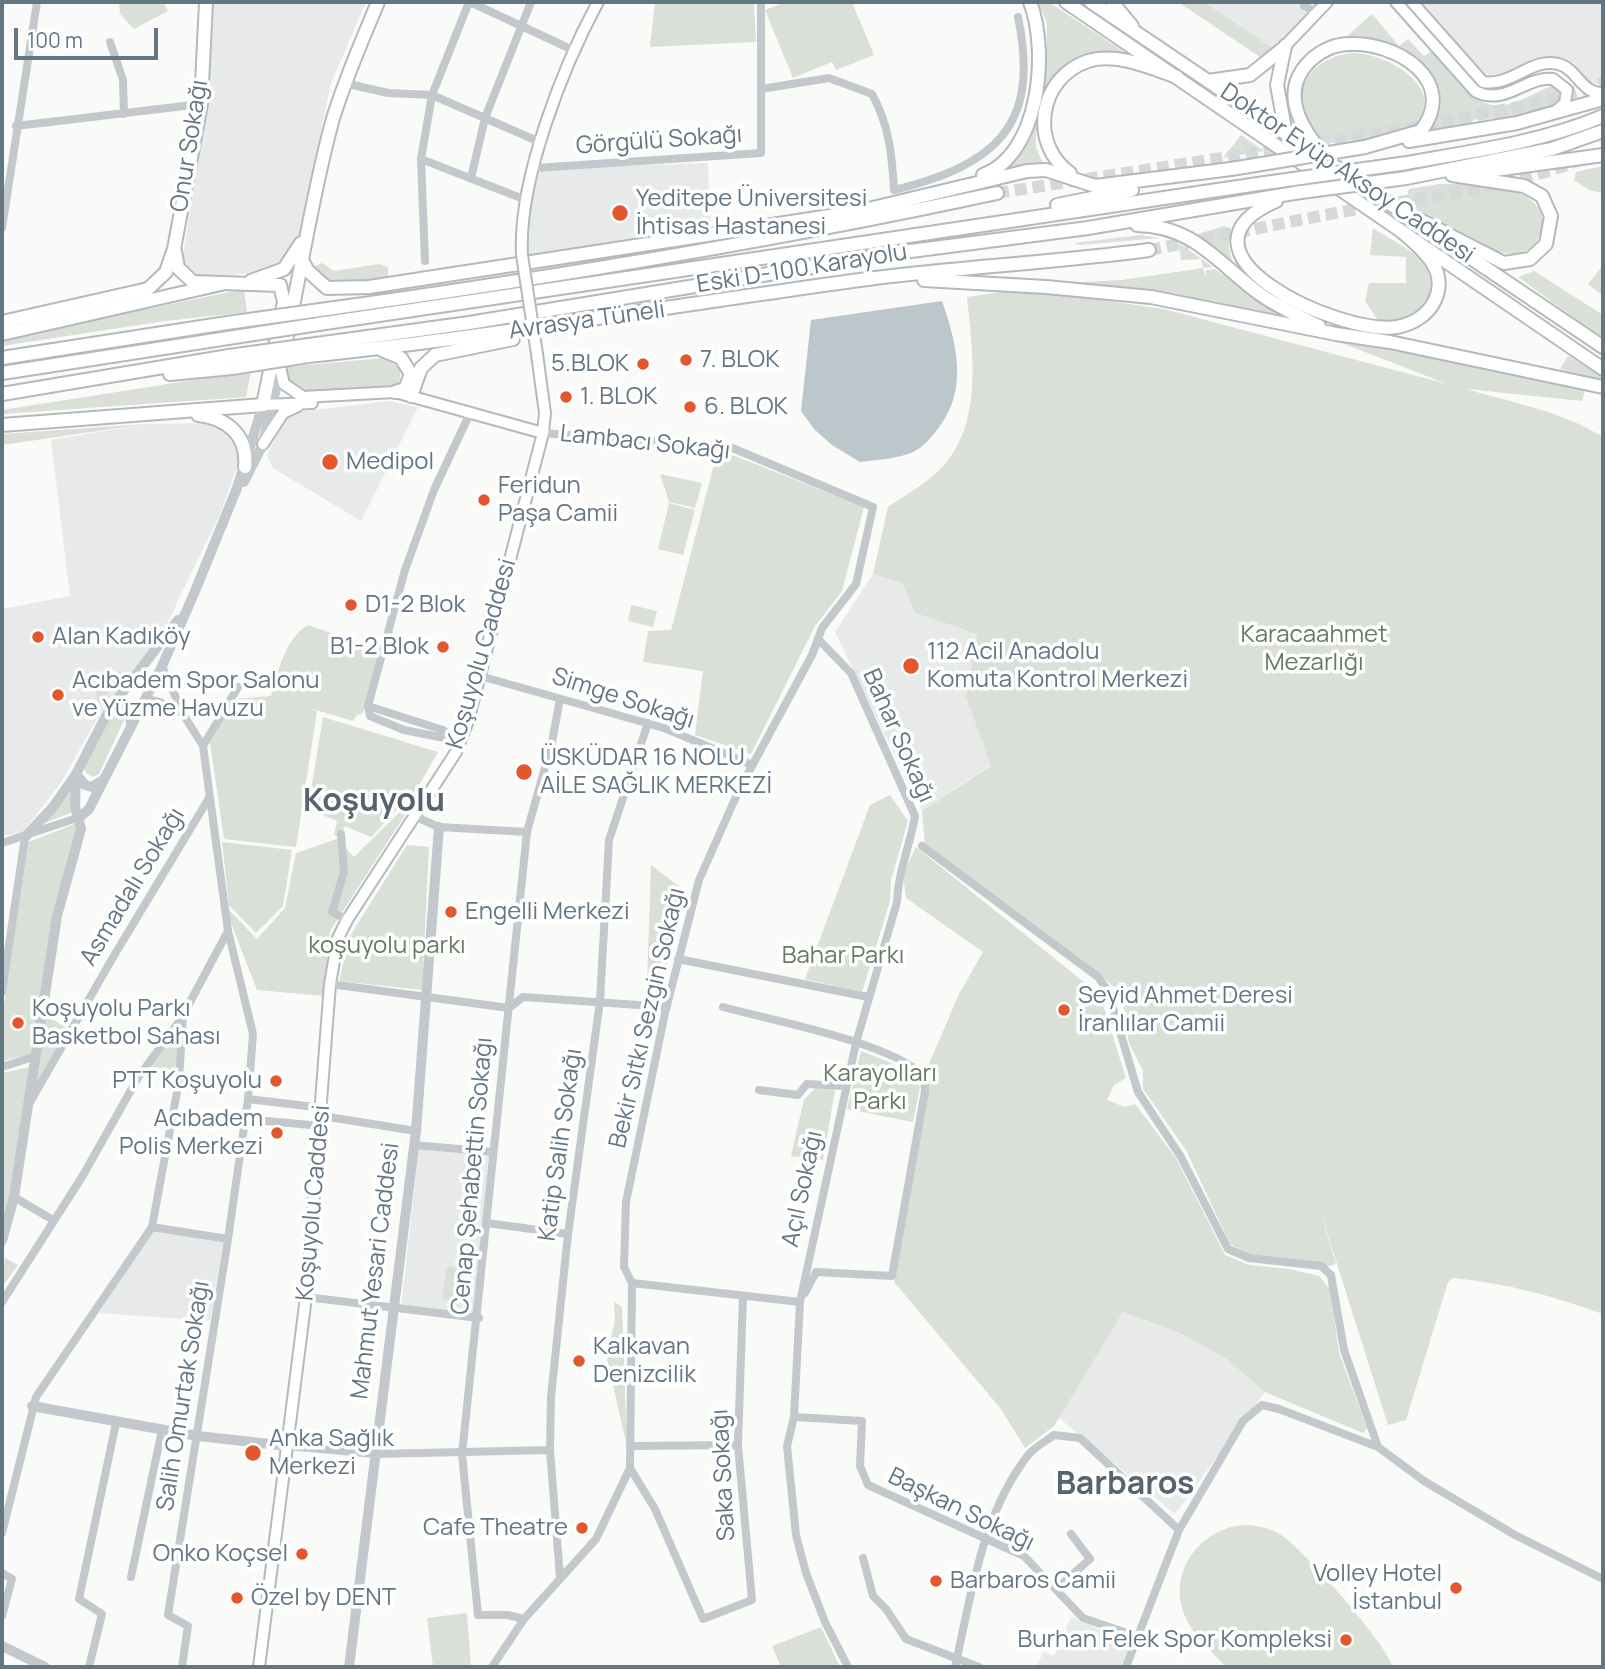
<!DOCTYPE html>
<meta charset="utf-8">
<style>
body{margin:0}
#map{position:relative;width:1605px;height:1669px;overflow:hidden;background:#fafaf8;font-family:Manrope,sans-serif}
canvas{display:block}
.frame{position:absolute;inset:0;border:4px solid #657683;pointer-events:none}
.scale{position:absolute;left:14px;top:28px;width:144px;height:32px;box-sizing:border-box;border:4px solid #657683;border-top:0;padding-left:9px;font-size:21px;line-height:24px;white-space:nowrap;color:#657683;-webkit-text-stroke:5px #fff;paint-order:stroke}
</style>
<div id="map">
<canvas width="1605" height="1669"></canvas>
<div class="frame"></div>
<div class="scale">100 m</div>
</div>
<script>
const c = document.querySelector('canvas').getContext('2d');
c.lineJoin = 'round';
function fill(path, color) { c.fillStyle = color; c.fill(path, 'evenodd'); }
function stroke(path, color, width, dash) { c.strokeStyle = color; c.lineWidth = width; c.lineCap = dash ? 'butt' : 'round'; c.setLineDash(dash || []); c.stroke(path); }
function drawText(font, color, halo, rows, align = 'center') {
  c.font = font + ' Manrope,sans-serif'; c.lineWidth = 7; c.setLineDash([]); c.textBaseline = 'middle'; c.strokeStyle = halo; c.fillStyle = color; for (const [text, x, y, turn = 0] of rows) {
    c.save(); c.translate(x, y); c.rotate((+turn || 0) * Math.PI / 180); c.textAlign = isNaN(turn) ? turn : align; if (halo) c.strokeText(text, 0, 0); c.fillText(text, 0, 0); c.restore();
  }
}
const built = new Path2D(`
 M211,2H366L331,83L299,236L288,256L278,266L252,273L199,278L188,273L183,257L206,98Z
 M1204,2H1321L1273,48Z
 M1417,2H1603V88L1596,89L1569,62L1556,60L1491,79Z
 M708,163L711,232L527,262L531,194L541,169Z
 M390,401L418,407L361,521L273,468L267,455L286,418L296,412Z
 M211,423L226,429L237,443L238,464L220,514L162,634L102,710L62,781L23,832L2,836V609L70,596L51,440L146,424Z
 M873,574L902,582L915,613L977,634L966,697L991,765L922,811L835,632Z
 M419,1149L489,1156L474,1314L401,1307Z
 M153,1229L223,1242L210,1321L99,1313Z
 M1123,1312L1180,1333L1225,1358L1265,1392L1175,1514L1058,1417Z
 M1071,1617L1131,1643L1123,1667H1037L1043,1652L1054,1656Z`);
const green = new Path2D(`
 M119,2H163L168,11L134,29L120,14Z
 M655,2H754L756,42L650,47Z
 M786,2H852L874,55L836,70L832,62L793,78L765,10Z
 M1038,2H1049L1130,56L1092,57L1045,91L1039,104L1036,137V148L1043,163L1006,169L1031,136L1046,63L1047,23Z
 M1178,2H1204L1273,48L1263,59Z
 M1372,14L1399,46L1408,39L1424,56L1432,51C1451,73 1475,114 1509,104C1525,100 1539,90 1555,85L1565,92L1557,107L1506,120L1481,117L1452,130L1429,132C1472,74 1387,45 1345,38Z
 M1352,53C1389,53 1449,89 1415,128L1395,135L1324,144C1316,138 1312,130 1308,121C1289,85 1316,57 1352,53Z
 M1241,135L1264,151L1223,158Z
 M1603,166V193L1589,190L1574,180L1576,172Z
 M1439,184C1468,184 1515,181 1536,205C1553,224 1535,256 1511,254C1481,252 1431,218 1406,201L1409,189Z
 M1224,226L1230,228L1229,249L1234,269L1195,235Z
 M1373,228C1387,238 1406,246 1419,258C1440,279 1432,317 1400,321C1393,322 1385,321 1378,320L1365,301L1369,283H1406V257L1370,255Z
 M1141,235L1159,238L1079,245L1074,243Z
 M1179,243L1213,267L1203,268L1201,259L1181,260Z
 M322,263L334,271L379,264L388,267V276C372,287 333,285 317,274L315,266Z
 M1603,265V296L1588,284Z
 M1203,268L1205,277L1206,270L1215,269L1279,316L1197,299L1062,283L1122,280Z
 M1534,271L1603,315V339L1518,277Z
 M244,289L247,312L165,321L2,346V339Z
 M1022,289L1164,309L1447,384L1342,343L1345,340L1585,390L1582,401L1467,389C1515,404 1559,410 1603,437V1314C1553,1296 1506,1283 1453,1278L1448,1282L1406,1420L1388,1425L1318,1204L1336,1264L1326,1267L1251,1256L1230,1244L1186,1150L1143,1089V1071L1129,1043L1121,992L925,844L922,811L991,766L966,697L977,634L915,613L902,583L873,574L888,507C902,497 919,488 933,476C985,432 973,357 967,297Z
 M1568,356L1603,377V383L1560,369Z
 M383,358L400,368C401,380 400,384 388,389L306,394L289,383L285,367Z
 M251,371L246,397L2,414V410Z
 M146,424L2,445V434Z
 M717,453L735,456L864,507L842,591L815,626L751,754L695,735L703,671L643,662L648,631L671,630Z
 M660,474L702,483L695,508L669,502Z
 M669,503L695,510L683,555L658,549Z
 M631,605L657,611L653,627L628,621Z
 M308,625L383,651L363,713L357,715L353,721L306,707L317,711L296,847L224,839L209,736L224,700L271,696C278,672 285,638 308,625Z
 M127,671L98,705L94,676Z
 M125,710V718L99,774L93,777L87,774L83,768L112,713Z
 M323,717L438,752L417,789L371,837L345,826L340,837L334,835L337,821L308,809Z
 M70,787L73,812L45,823Z
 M420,792L330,931L324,996L257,990L224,905L257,939L285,908L296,853L337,839L354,857Z
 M890,795L908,821L891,880L890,901L862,992L805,979L870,805Z
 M77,823L33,1054L2,1061V1020L26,843Z
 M222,842L292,850L283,906L256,933L229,905Z
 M407,845L429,847L422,990L339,981L350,936Z
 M916,847L1100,995L1126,1078L1114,1085L1107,1100L1125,1107L1135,1104L1176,1158L1225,1255L1249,1265L1289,1269L1319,1276L1330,1289L1339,1353L1367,1428L1363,1433L1265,1392L1225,1358L1180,1333L1123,1312L1054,1426L1025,1448L1001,1409L894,1282L929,1064L959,994L983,952L906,898L903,874Z
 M651,865L680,887L664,984H647Z
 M44,1014L68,1029L35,1087Z
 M177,1028L180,1031L175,1070L150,1067Z
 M861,1051C883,1060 907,1066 920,1087L913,1122L847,1109Z
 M30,1067L12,1192L2,1229V1073Z
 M816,1088L835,1090L823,1160L791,1156L804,1099Z
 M5,1258L18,1265L2,1287Z
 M447,1266L467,1269L462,1302L442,1299Z
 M614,1302L622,1307L627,1447L607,1359L615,1320Z
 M1248,1525C1261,1526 1273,1529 1284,1537C1306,1553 1386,1643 1393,1667H1226C1212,1652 1193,1636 1185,1616C1166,1572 1202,1525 1248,1525Z
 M467,1613L471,1667H433L427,1618Z
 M821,1627L840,1667H781L772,1646Z`);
const water = new Path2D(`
 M942,301C957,345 969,390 937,430C929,440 921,450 908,454C893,459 876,460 860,462L832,445L814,429L801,411L811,320Z`);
const trunkTunnel = new Path2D(`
 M997,193L1401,130L1539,103L1603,83
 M1149,250C1219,237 1289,221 1358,209C1433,196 1506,188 1577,161`);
const minor = new Path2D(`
 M470,2L573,50
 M1304,6L1316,12
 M110,42L123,80L124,114
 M344,83L388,93L432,95L542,143
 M761,89L829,78L872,94C889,125 892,154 894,190C994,165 1041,128 1018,17
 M16,126L201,104
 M421,159L526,200
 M535,168L761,153V2
 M471,178L485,118L531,2
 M2,228L37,2
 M425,261L421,159L432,95L469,2
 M818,639L851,673L915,816C910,846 898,872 897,902L856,1043L800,1302L794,1417L787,1446L796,1535L806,1573L825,1622L848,1667
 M162,666L183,714L203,746L228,931L253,1034L248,1099L228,1239L168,1615L188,1626L182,1667
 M480,676L664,728L752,765
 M146,699L160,702L183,714
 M368,706L405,570L434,490L471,411
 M368,706L370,716L404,730L460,741
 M368,706L443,730L460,741
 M203,746L238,687
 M416,817L439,827L527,832
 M341,834L344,872L332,912L347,920
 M2,843L80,817
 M922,846L1098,977L1108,991L1138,1092L1181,1157L1228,1249L1249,1258L1321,1266L1331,1275L1344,1350L1378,1447L1424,1481L1515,1535L1603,1579
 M678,959L868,997
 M330,984L509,1008L523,997L667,1007
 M2,992L25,837
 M723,1007C774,1021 889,1042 924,1076L925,1091L892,1276L816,1272L805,1293
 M2,1067L36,1056
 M759,1090L798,1095L807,1084L845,1086
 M248,1099L323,1108
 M29,1104L112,959L209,798
 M322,1116L416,1131
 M245,1119L321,1126
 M414,1145L493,1152
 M14,1197L53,1220
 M487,1223L568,1234
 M152,1227L228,1239
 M632,1283L800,1302
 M306,1297L479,1318
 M2,1302L82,1177L139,1076L181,1019L228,931
 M794,1417L862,1421L860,1466L868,1485L1024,1556L1083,1618L1136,1636
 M288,1446L375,1454L550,1450
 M630,1446L738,1445
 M630,1468L655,1509L703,1619L752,1600L738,1445L743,1296
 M2,1533L36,1397L152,1227L179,1081L183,1015
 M863,1558L873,1596L886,1609L906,1639L979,1667
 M2,1573L12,1579L2,1616
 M131,1577L162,1430
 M560,1578L550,1450L551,1397L568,1234L600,1001L609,840L648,723
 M1056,1589L1090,1559L1071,1534
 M524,1619L508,1615H478L462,1454L527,832L552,742L560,699
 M89,1667L102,1614L79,1599L116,1423
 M492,1667L524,1619L596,1539L630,1468L632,1283L624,1267L626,1202L665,1013L699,880L739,790L812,655L822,628L856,584L873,507L730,447L543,433
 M955,1667C971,1596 982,1513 1029,1454C1035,1447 1046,1441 1054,1435L1080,1438L1179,1530
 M1126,1667L1179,1530L1243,1421L1262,1405L1279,1409L1378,1447`);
const tertiary = new Path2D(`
 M244,482L263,444L280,371
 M112,709L121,705L129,708L131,723
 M76,774L85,785L92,787L103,780
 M80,817L89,809L162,666L193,596L237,488L263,405
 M25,837L53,807L76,774L109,710L178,620
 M2,1241L14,1197L57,916L81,829L75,807L76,774
 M32,1406L198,1436L288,1446
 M2,1646L45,1667
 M349,1667L416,1131L439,827`);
const secondary = new Path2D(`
 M1396,2L1475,91C1505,107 1525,76 1553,79L1567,90L1565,103L1556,111
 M1412,2L1483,82C1511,87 1532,57 1558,64C1577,68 1582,95 1603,93
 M1285,46L1327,2
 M522,255C518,180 563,67 598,2
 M280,368L284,384L303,397L395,392L543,433
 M263,405L312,403
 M263,444L283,413L298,406
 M259,1667L306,1297L330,984L338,938L347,920L456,752L468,721L543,433L545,413L537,354`);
const primary = new Path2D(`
 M1066,2L1603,369
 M1091,2L1322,158
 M1112,2L1132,26
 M1285,46L1277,85L1286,134
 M1208,81L1250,75L1285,47
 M1338,168L1401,211
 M1425,227L1603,347
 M175,251L178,268L193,282L280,285L284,302L263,405
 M251,281L284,269L301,243
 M2,322L148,289L166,272L174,249L201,104L206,2
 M280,368C299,286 310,203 332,122C344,81 362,41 378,2`);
const trunk = new Path2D(`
 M1409,141L1517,123L1603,99
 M1400,164C1468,152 1539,143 1603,116
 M1334,166C1307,137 1274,95 1311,60C1322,50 1335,44 1350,44C1397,42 1459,81 1421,131L1365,147
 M1070,173C1029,144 1038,78 1088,61C1116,52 1151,68 1177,77
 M1473,173L1603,155
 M983,175C1040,154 1049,51 1030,2
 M1406,178L1552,149L1603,131
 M1276,201C1159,252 1340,336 1397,327C1413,324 1428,315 1435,300C1449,269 1421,248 1400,230
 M1057,205L1132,190
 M1393,206L1504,263L1530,259L1546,244L1551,216L1542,196L1524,186L1452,175
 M1137,225C1193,226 1216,261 1257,292C1276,306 1298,316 1319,326
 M301,258L308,271L327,288L369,287L856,212L1027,171L1046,170L1095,186L1231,169
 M924,280L1046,287L1151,297L1336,334L1390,342L1603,387
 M313,311C543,279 771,242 997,193
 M312,325L1258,184
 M2,334L221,284
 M309,345L469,323L903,252L1088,228L1294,193
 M382,350L401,358L411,374L405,389L395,392
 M308,356C499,336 686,303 875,278C966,267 1058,262 1149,250
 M2,358L227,323
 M2,373L228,338
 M170,374L232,368
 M2,394L229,356
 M411,396L421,368L435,355L513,339
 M198,415C228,418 248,436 245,467
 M2,425L263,405`);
const secondaryBridge = new Path2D(`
 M522,255L537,354`);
const trunkBridge = new Path2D(`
 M1231,169L1365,147
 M1258,184L1400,164
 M1294,193L1406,178
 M227,323L313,311
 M228,338L312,325
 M229,356L309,345
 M232,368L308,356`);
const markers = [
 [620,213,9,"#e4572e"],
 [686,360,7,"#e4572e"],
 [643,364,7,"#e4572e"],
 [566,397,7,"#e4572e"],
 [690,407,7,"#e4572e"],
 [330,462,9,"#e4572e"],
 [484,500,7,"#e4572e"],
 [351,605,7,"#e4572e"],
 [38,637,7,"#e4572e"],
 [443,647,7,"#e4572e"],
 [911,666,9,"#e4572e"],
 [58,695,7,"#e4572e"],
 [524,772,9,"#e4572e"],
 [451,912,7,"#e4572e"],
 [1064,1010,7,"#e4572e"],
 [18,1023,7,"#e4572e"],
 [276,1081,7,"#e4572e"],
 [277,1133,7,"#e4572e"],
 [579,1361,7,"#e4572e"],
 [253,1453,9,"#e4572e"],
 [582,1528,7,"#e4572e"],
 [302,1554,7,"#e4572e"],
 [936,1581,7,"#e4572e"],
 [1456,1588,7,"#e4572e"],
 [237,1598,7,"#e4572e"],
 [1346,1640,7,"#e4572e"]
];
const streetNames = [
 ["Görgülü Sokağı",659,141,-4],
 ["Onur Sokağı",190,146,-81],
 ["Doktor Eyüp Aksoy Caddesi",1347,174,34],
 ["Eski D-100 Karayolu",802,269,-9],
 ["Avrasya Tüneli",587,321,-8],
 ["Lambacı Sokağı",645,443,6],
 ["Koşuyolu Caddesi",482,654,-74],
 ["Simge Sokağı",623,699,18],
 ["Bahar Sokağı",898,736,66],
 ["Asmadalı Sokağı",133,887,-59],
 ["Bekir Sıtkı Sezgin Sokağı",648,1018,-77],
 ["Katip Salih Sokağı",561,1145,-82],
 ["Cenap Şehabettin Sokağı",473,1176,-85],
 ["Açıl Sokağı",803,1189,-78],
 ["Koşuyolu Caddesi",314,1203,-85],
 ["Mahmut Yesari Caddesi",376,1271,-83],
 ["Salih Omurtak Sokağı",184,1396,-81],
 ["Saka Sokağı",724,1475,-93],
 ["Başkan Sokağı",961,1510,26]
];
const poiNames = [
 ["Yeditepe Üniversitesi",636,199],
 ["İhtisas Hastanesi",636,227],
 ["7. BLOK",700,360],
 ["5.BLOK",629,364,"right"],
 ["1. BLOK",580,397],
 ["6. BLOK",704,407],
 ["Medipol",346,462],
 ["Feridun",498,486],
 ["Paşa Camii",498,514],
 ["D1-2 Blok",365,605],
 ["Alan Kadıköy",52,637],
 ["B1-2 Blok",429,647,"right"],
 ["112 Acil Anadolu",927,652],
 ["Komuta Kontrol Merkezi",927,680],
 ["Acıbadem Spor Salonu",72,681],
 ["ve Yüzme Havuzu",72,709],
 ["ÜSKÜDAR 16 NOLU",540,758],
 ["AİLE SAĞLIK MERKEZİ",540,786],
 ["Engelli Merkezi",465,912],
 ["Seyid Ahmet Deresi",1078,996],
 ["İranlılar Camii",1078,1024],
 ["Koşuyolu Parkı",32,1009],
 ["Basketbol Sahası",32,1037],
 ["PTT Koşuyolu",262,1081,"right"],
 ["Acıbadem",263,1119,"right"],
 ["Polis Merkezi",263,1147,"right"],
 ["Kalkavan",593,1347],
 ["Denizcilik",593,1375],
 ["Anka Sağlık",269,1439],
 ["Merkezi",269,1467],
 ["Cafe Theatre",568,1528,"right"],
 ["Onko Koçsel",288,1554,"right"],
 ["Volley Hotel",1442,1574,"right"],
 ["İstanbul",1442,1602,"right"],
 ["Barbaros Camii",950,1581],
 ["Özel by DENT",251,1598],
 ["Burhan Felek Spor Kompleksi",1332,1640,"right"]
];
const parkNames = [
 ["Karacaahmet",1314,635],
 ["Mezarlığı",1314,663],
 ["koşuyolu parkı",387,946],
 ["Bahar Parkı",843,956],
 ["Karayolları",880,1074],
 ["Parkı",880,1102]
];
const districtNames = [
 ["Koşuyolu",374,802],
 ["Barbaros",1125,1485]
];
fill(built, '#e8e9e9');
fill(green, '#dadfd7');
fill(water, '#bbc7cb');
stroke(trunkTunnel, '#d5d9db', 12, [12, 6]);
stroke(secondary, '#b3babf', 14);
stroke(primary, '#b5babe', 16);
stroke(trunk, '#b4b9bd', 16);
stroke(minor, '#c3c8cc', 8);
stroke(tertiary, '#c3c8cc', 10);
stroke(secondary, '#fff', 10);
stroke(primary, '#fff', 12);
stroke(trunk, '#fff', 12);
stroke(secondaryBridge, '#b3babf', 14, []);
stroke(trunkBridge, '#b4b9bd', 16, []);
stroke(secondaryBridge, '#fff', 10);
stroke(trunkBridge, '#fff', 12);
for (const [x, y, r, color] of markers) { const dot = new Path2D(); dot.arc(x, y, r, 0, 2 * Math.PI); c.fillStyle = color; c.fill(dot); stroke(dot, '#fff', 2.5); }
drawText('24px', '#657683', '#fff', streetNames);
drawText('24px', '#657683', '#fff', poiNames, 'left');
drawText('24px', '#687a64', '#fff', parkNames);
drawText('bold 32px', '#57646e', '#fff', districtNames);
</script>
